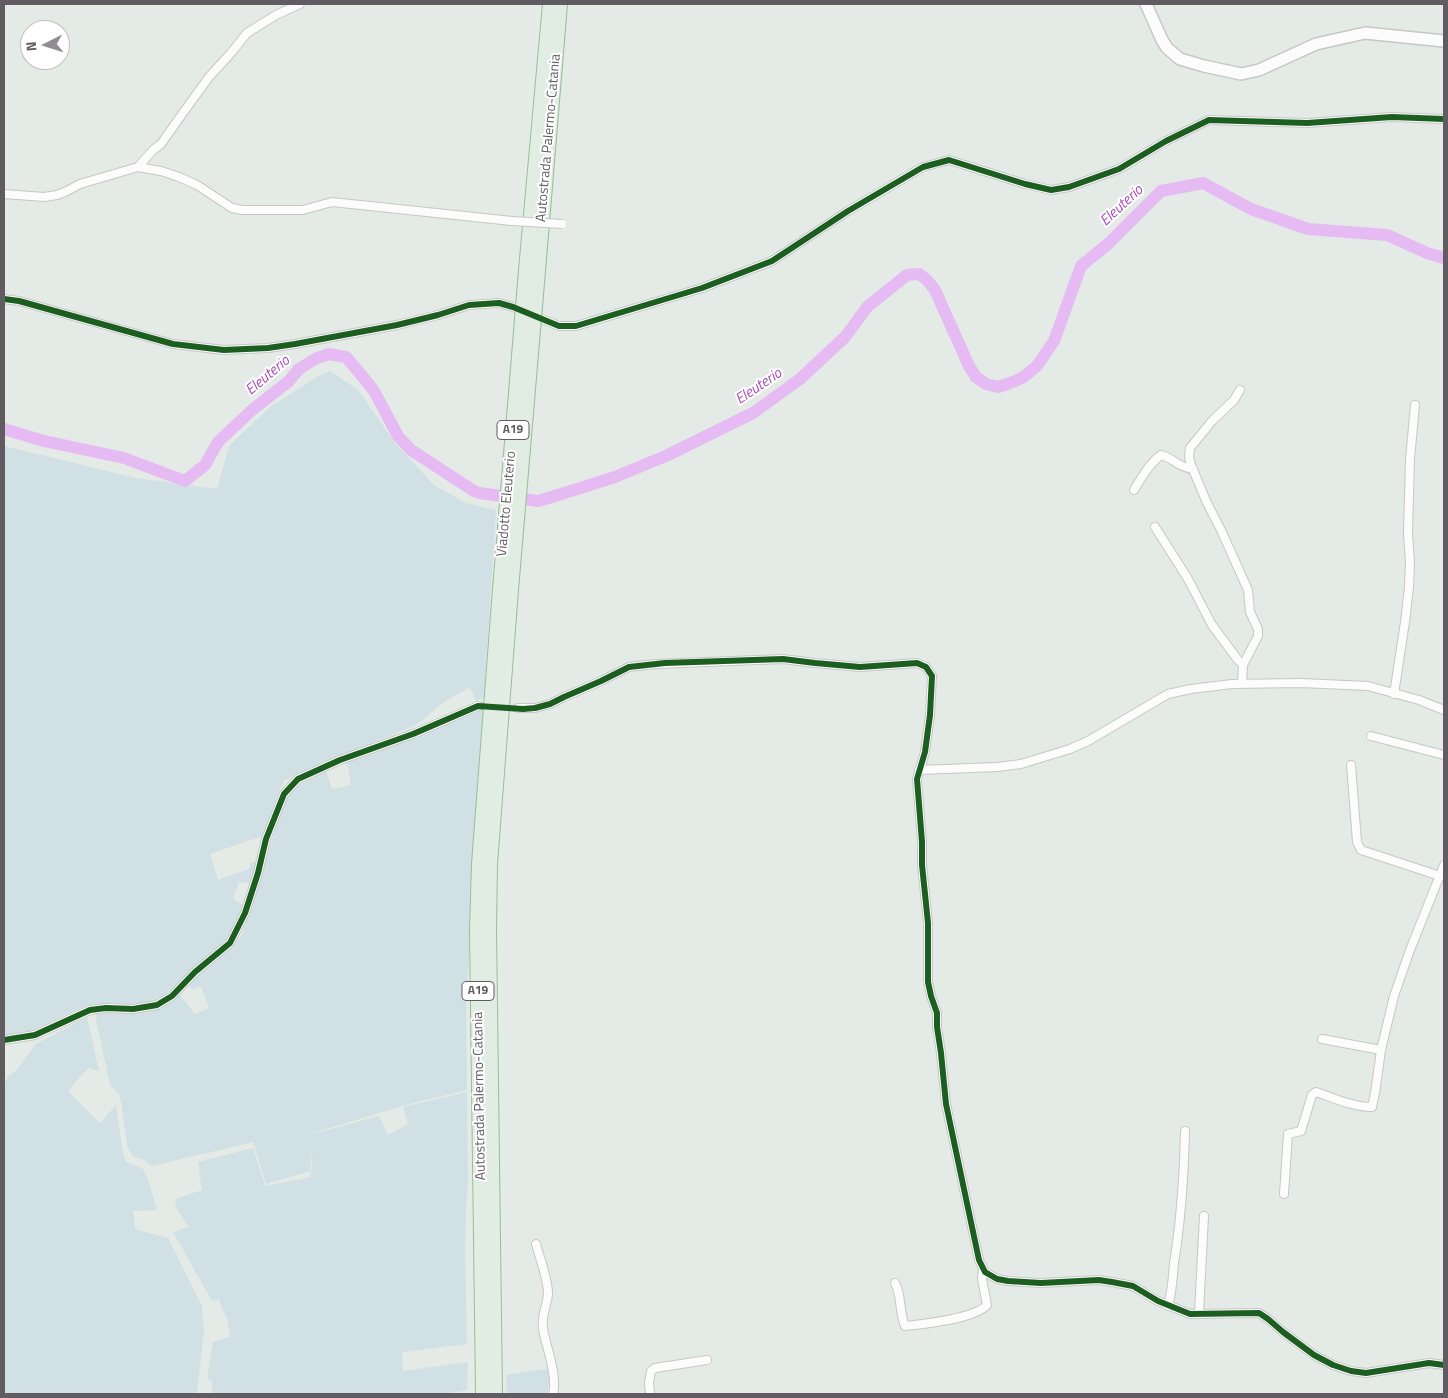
<!DOCTYPE html>
<style>
body{margin:0}
#map{position:relative;width:1448px;height:1398px;overflow:hidden;background:#e4eae5;font-family:"Titillium Web",sans-serif}
canvas{display:block}
.frame{position:absolute;inset:0;border:5px solid #615b62;pointer-events:none}
.north{position:absolute;left:20px;top:20px;width:50px;height:50px;box-sizing:border-box;background:#fff;border:1px solid #c0bdc0;border-radius:50%;rotate:265deg;font-size:14px;font-weight:700;line-height:20px;text-align:center;color:#615b62}
.north::after{content:'';display:block;margin:auto;width:18px;height:22px;background:#8f8d90;clip-path:polygon(50% 0,100% 100%,50% 72%,0 100%)}
</style>
<div id="map">
<canvas width="1448" height="1398"></canvas>
<div class="frame"></div>
<div class="north">N</div>
</div>
<script>
const c = document.querySelector('canvas').getContext('2d');
c.lineJoin = 'round';
function fill(path, color) { c.fillStyle = color; c.fill(path, 'evenodd'); }
function stroke(path, color, width, dash) { c.strokeStyle = color; c.lineWidth = width; c.lineCap = dash ? 'butt' : 'round'; c.setLineDash(dash || []); c.stroke(path); }
function drawText(font, color, halo, rows, align = 'center') {
  c.font = font + ' "Titillium Web",sans-serif'; c.lineWidth = 4; c.setLineDash([]); c.textBaseline = 'middle'; c.strokeStyle = halo; c.fillStyle = color; for (const [text, x, y, turn = 0] of rows) {
    c.save(); c.translate(x, y); c.rotate((+turn || 0) * Math.PI / 180); c.textAlign = isNaN(turn) ? turn : align; if (halo) c.strokeText(text, 0, 0); c.fillText(text, 0, 0); c.restore();
  }
}
const green = new Path2D(`
 M330,371L358,390L396,444L434,485L466,503L496,510L484,698L476,701L470,687L444,702L416,725L313,767L285,780L279,791L263,836L210,854L218,880L249,869L251,862H257L250,883L239,882L233,899L244,905L236,924L223,943L160,999L140,1004L80,1008L32,1031L4,1038V446L136,478L217,489L229,446L270,407L315,378Z
 M478,710H483L470,883V946L466,1002L467,1090L406,1105L313,1133V1134L379,1116L388,1135L408,1124L403,1107L467,1092L468,1182L466,1208L465,1251L467,1344L402,1352L403,1371L468,1362L467,1390L442,1394H212V1381L207,1378L213,1342L230,1337L227,1317L223,1311L219,1299L212,1301L173,1232L189,1227L176,1208L175,1199L202,1190L198,1162L253,1148L265,1186L311,1177L313,1140L310,1171L266,1184L253,1142L152,1166L142,1159L133,1157L127,1145L122,1107L119,1094L111,1086L108,1076L96,1019V1013C119,1009 141,1016 163,1006C169,1004 174,998 179,994L195,1014L209,1008L201,986L193,990L188,984L222,955L241,936L257,888L283,805C295,785 306,780 326,770L332,789L351,785L347,762L380,751L388,746L407,741L415,735Z
 M87,1017L99,1071L88,1068L68,1091L100,1123L116,1105L123,1154L126,1162L143,1169L148,1179L157,1210L133,1211L135,1229L168,1238L202,1306L204,1331L197,1394H4V1087L8,1076L16,1071L36,1044Z
 M551,1368L547,1394H507L506,1375Z`);
const river = new Path2D(`
 M4,429L44,441L124,458L185,481L205,465L218,442L252,410L288,382L299,369L315,359L329,354L346,357L363,377L374,391L398,436L411,450L474,491L479,493L538,501L542,500L615,477L668,455L753,413L800,379L845,337L868,306L907,275L919,274L927,280L935,290L969,366L976,377L986,384L998,387L1010,383L1022,378L1037,366L1054,341L1081,266L1109,243L1161,191L1203,183L1251,209L1308,229L1387,235L1427,253L1444,258`);
const streetTunnel = new Path2D(`
 M478,706L518,708`);
const street = new Path2D(`
 M138,167L153,150L161,144L185,110L209,77L231,53L247,33L276,15L300,4
 M4,194L44,197L57,195L67,191L80,184L138,167L161,171L179,177L197,185L232,208L242,210H303L332,202L512,221
 M4,299L19,301L173,344L224,350L268,348L295,344L397,325L438,315L469,305L499,303L513,307L559,326H576L702,288L772,261L848,211L923,167L949,160L1025,184L1051,190L1069,187L1119,169L1166,141L1209,120L1307,123L1392,117L1444,119
 M1240,390L1234,400L1212,421L1190,448L1189,457L1191,465L1207,503L1221,530L1248,590L1250,612L1258,629V636L1243,665L1242,684
 M1134,490C1142,477 1149,464 1161,455C1174,458 1176,467 1193,469
 M1155,527L1188,579L1212,625L1238,660L1243,665
 M1394,694L1405,622L1409,587L1410,562L1408,533L1410,459L1415,405
 M518,708H535L550,704L564,697L601,681L629,667L656,664L783,659L815,663L860,667L917,663L926,667L932,676L930,715L925,752L917,779L922,842V865L928,923V982L931,996L937,1013V1027L941,1053L946,1104L979,1260L985,1272L997,1279L1008,1281L1041,1283L1099,1280L1112,1282L1133,1286L1158,1301L1190,1314L1259,1313L1268,1319L1283,1332L1314,1355L1333,1365L1351,1371L1366,1373L1429,1363L1444,1365
 M1371,736L1444,755
 M1351,765L1357,842L1361,850L1440,876
 M919,770L997,767L1021,764L1070,749L1088,741L1168,694L1191,689L1232,684L1301,683L1368,686L1419,700L1444,710
 M1322,1039L1381,1050
 M4,1040L35,1035L90,1010L106,1008L133,1009L157,1005L172,996L195,972L230,943L245,913L258,873L266,839L284,794L298,779L340,760L413,734L478,706
 M1284,1194L1288,1134L1301,1131L1312,1095L1316,1092C1334,1098 1353,1107 1372,1107L1375,1093L1381,1050L1394,996L1410,950L1444,865
 M536,1244C540,1259 548,1279 548,1294C547,1306 541,1315 543,1329C546,1346 558,1377 553,1394
 M895,1283C902,1296 899,1313 905,1326C924,1324 974,1319 987,1305L982,1279L983,1269
 M1168,1306C1172,1292 1173,1278 1174,1263C1181,1220 1184,1175 1185,1131
 M1199,1313L1204,1216
 M650,1394L649,1383L651,1371L655,1368L707,1360`);
const secondary = new Path2D(`
 M1146,4L1162,40L1167,48L1180,59L1204,66L1241,74L1259,70L1316,44L1365,33L1444,41`);
const highway = new Path2D(`
 M526,270L550,4
 M538,271L560,4
 M483,1394L477,931L479,864L500,589
 M495,1394L489,930L490,864L511,590`);
const streetBridge = new Path2D(`
 M512,221L562,224`);
const highwayBridge = new Path2D(`
 M500,589L526,270
 M511,590L538,271`);
const cycleway = new Path2D(`
 M4,299L19,301L173,344L224,350L268,348L295,344L397,325L438,315L469,305L499,303L513,307L559,326H576L702,288L772,261L848,211L923,167L949,160L1025,184L1051,190L1069,187L1119,169L1166,141L1209,120L1307,123L1392,117L1444,119
 M4,1040L35,1035L90,1010L106,1008L133,1009L157,1005L172,996L195,972L230,943L245,913L258,873L266,839L284,794L298,779L340,760L413,734L478,706L523,709L535,708L550,704L564,697L601,681L629,667L665,663L783,659L815,663L860,667L917,663L926,667L932,676L930,715L925,752L917,779L922,842V865L928,923V982L931,996L937,1013V1027L941,1053L946,1104L979,1260L985,1272L997,1279L1008,1281L1041,1283L1099,1280L1112,1282L1133,1286L1158,1301L1190,1314L1259,1313L1268,1319L1283,1332L1314,1355L1333,1365L1351,1371L1366,1373L1429,1363L1444,1365`);
const shields = [
 [513,430,32],
 [478,991,32]
];
const shieldNames = [
 ["A19",513,430],
 ["A19",478,991]
];
const streetNames = [
 ["Autostrada Palermo-Catania",549,138,-85],
 ["Viadotto Eleuterio",507,504,-85],
 ["Autostrada Palermo-Catania",480,1096,-91]
];
const waterNames = [
 ["Eleuterio",1122,206,-43],
 ["Eleuterio",268,376,-40],
 ["Eleuterio",759,387,-34]
];
fill(green, '#d0e0e4');
stroke(river, '#e6baf3', 12);
stroke(streetTunnel, '#c3c6c4', 8, [8, 4]);
stroke(street, '#c6c7c7', 10);
stroke(secondary, '#c6c7c6', 14);
stroke(highway, '#94bf96', 16);
stroke(street, '#fbfcfb', 8);
stroke(secondary, '#fbfcfb', 11);
stroke(highway, '#e1ede2', 14);
stroke(streetBridge, '#c6c7c7', 10, []);
stroke(highwayBridge, '#94bf96', 16, []);
stroke(streetBridge, '#fbfcfb', 8);
stroke(highwayBridge, '#e1ede2', 14);
stroke(cycleway, '#1b5e20', 6);
for (const [x, y, w] of shields) { const box = new Path2D(); box.roundRect(x - w / 2, y - 9.5, w, 19, 4); c.fillStyle = '#fff'; c.fill(box); stroke(box, '#615b62', 1); }
drawText('bold 12px', '#615b62', null, shieldNames);
drawText('14px', '#615b62', '#fff', streetNames);
drawText('italic 15px', '#ab4abb', '#fff', waterNames);
</script>
